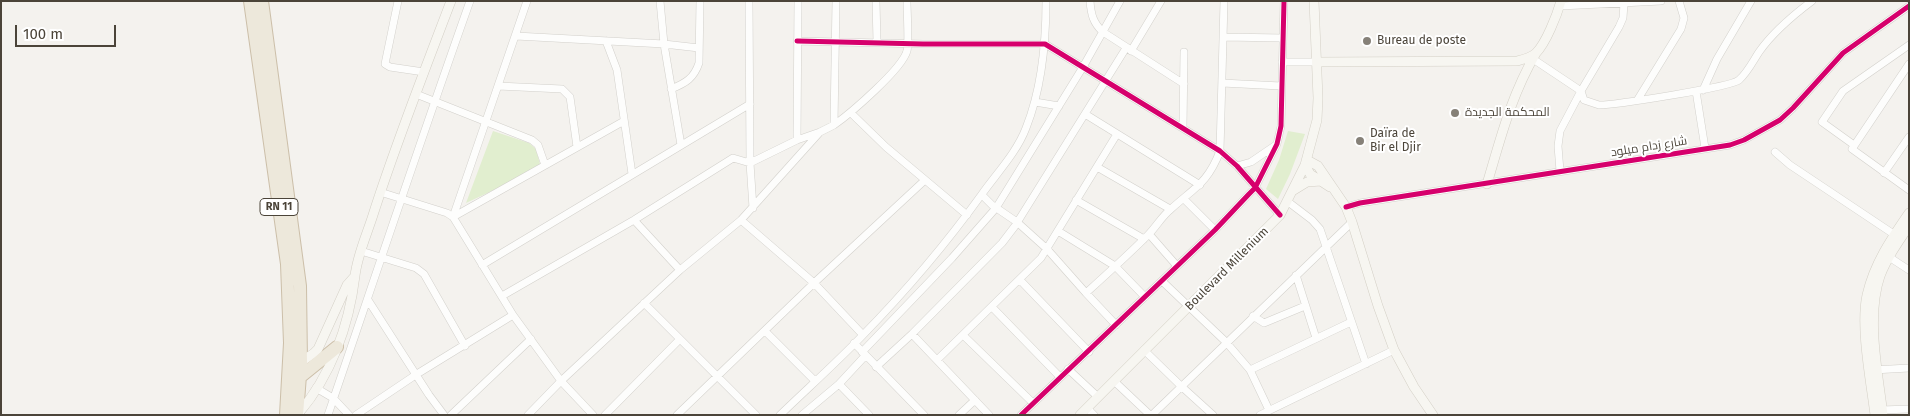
<!DOCTYPE html>
<meta charset="utf-8">
<style>
body{margin:0}
#map{position:relative;width:1910px;height:416px;overflow:hidden;background:#f4f2ee;font-family:"Fira Sans",sans-serif}
canvas{display:block}
.frame{position:absolute;inset:0;border:2px solid #4b4439;pointer-events:none}
.scale{position:absolute;left:15px;top:25px;width:101px;height:22px;box-sizing:border-box;border:2px solid #4b4439;border-top:0;padding-left:6px;font-size:15px;line-height:18px;white-space:nowrap;color:#4b4439;-webkit-text-stroke:4px #fff;paint-order:stroke}
</style>
<div id="map">
<canvas width="1910" height="416"></canvas>
<div class="frame"></div>
<div class="scale">100 m</div>
</div>
<script>
const c = document.querySelector('canvas').getContext('2d');
c.lineJoin = 'round';
function fill(path, color) { c.fillStyle = color; c.fill(path, 'evenodd'); }
function stroke(path, color, width, dash) { c.strokeStyle = color; c.lineWidth = width; c.lineCap = dash ? 'butt' : 'round'; c.setLineDash(dash || []); c.stroke(path); }
function drawText(font, color, halo, rows, align = 'center') {
  c.font = font + ' "Fira Sans",Cairo,sans-serif'; c.lineWidth = 4; c.setLineDash([]); c.textBaseline = 'middle'; c.strokeStyle = halo; c.fillStyle = color; for (const [text, x, y, turn = 0] of rows) {
    c.save(); c.translate(x, y); c.rotate((+turn || 0) * Math.PI / 180); c.textAlign = isNaN(turn) ? turn : align; if (halo) c.strokeText(text, 0, 0); c.fillText(text, 0, 0); c.restore();
  }
}
const green = new Path2D(`
 M493,131L529,143L536,149L541,168L466,203Z
 M1288,131L1305,134L1290,174L1278,199L1266,189L1279,160Z`);
const street = new Path2D(`
 M398,1L385,64L390,67L424,72
 M660,1L664,44L681,145
 M749,1L750,163L753,208
 M798,1L797,140L820,132L834,125L836,1
 M876,1L877,42
 M1090,1C1091,14 1093,23 1103,32L1184,84
 M1560,6L1661,1
 M516,36L664,44L699,48
 M1223,37L1283,38
 M606,41L617,70L632,174
 M797,41L923,44H1045L1220,151L1237,166L1280,215
 M1131,51L1161,1
 M1533,59L1581,91L1584,100L1599,105C1615,105 1731,87 1739,80C1748,72 1753,61 1759,52C1773,32 1792,16 1812,1
 M1282,62H1317
 M1909,64L1852,149L1909,190
 M1222,83L1281,86
 M498,86L562,89L570,97L577,147
 M671,89C686,83 694,78 699,63L700,1
 M1703,90L1717,59L1751,1
 M1696,91L1705,148
 M416,94L532,140L538,145L545,165
 M1638,99L1681,29L1684,18L1679,1
 M1035,102L1059,106
 M851,113L886,147L967,215
 M1085,114L1200,185
 M834,125C851,113 902,69 907,51C909,43 907,12 907,1
 M1183,128L1184,52
 M1854,145L1822,122L1843,91L1909,45
 M1775,152L1790,165L1898,237
 M1237,166L1251,162L1276,145
 M1097,167L1170,209
 M1560,171L1558,146L1560,131L1581,91L1619,27L1623,18L1624,3
 M1884,173L1909,137
 M380,192L447,213L453,217L513,315L561,381L593,415
 M982,195L992,205L1017,222L1047,249L1086,293L1116,325
 M1184,199L1215,230
 M1076,200L1144,239
 M1287,201L1312,220L1320,229L1366,364
 M1346,207L1360,203L1730,145L1744,140L1780,120L1793,108L1843,53L1909,6
 M453,217L527,1
 M453,217L624,121
 M634,220L680,270
 M741,220L814,283L863,335
 M1058,231L1115,266L1145,297
 M1149,234L1177,266
 M361,251L416,268L424,274L465,346
 M1886,255L1909,270
 M482,265L750,104
 M1296,275L1316,338
 M1020,280L1089,352
 M1162,281L1226,342L1250,370L1269,410
 M1086,293C1107,274 1128,255 1148,235C1156,227 1162,216 1171,209C1194,188 1208,183 1220,151L1224,1
 M502,296L634,220L733,158L750,163L797,140
 M368,300L429,395L444,415
 M644,303L756,415
 M992,307L1060,377
 M1253,316L1264,323L1305,306
 M765,331L815,381
 M912,334L989,415
 M963,335L1033,403
 M854,343L924,415
 M1144,350L1181,386L1213,415
 M862,352L952,258L996,208L1083,67L1120,1
 M937,360L1041,258L1117,134
 M876,367L912,334L1002,243L1015,226L1126,48
 M1068,369L1098,397
 M1250,370L1351,322
 M1873,370L1909,368
 M1114,381L1150,415
 M839,384L869,415
 M316,388L333,398L349,415
 M1087,408L1094,415
 M1882,410L1909,409
 M328,415C375,277 421,139 470,1
 M356,415L417,374L513,315
 M451,415L531,339
 M528,415L561,381L680,270L741,220L820,132
 M605,415L680,339
 M677,415L814,283L925,180
 M780,415C808,388 836,363 862,336C905,292 946,244 982,194C997,173 1017,152 1026,128C1042,88 1046,44 1046,1
 M802,415L839,384L865,356
 M959,415L975,400
 M1021,415L1215,230L1249,194L1255,188L1277,144L1281,126L1284,1
 M1152,415L1352,222
 M1260,415L1394,350`);
const secondary = new Path2D(`
 M1317,62L1517,61C1525,59 1530,58 1536,53C1546,43 1557,15 1561,1
 M1307,160L1318,166L1346,207L1352,222L1378,306L1394,350L1414,387L1433,415
 M1305,165L1310,174L1330,187
 M1487,184C1501,137 1511,96 1536,53
 M1294,190L1307,182L1321,181
 M301,362L314,353L318,349L347,285L355,276
 M298,414C331,376 349,326 355,276C357,256 367,234 373,215C396,143 424,72 451,1
 M1080,415L1280,215L1305,165L1317,120L1318,98L1314,1
 M1875,415C1871,382 1860,327 1867,295C1874,264 1891,239 1909,213
 M1883,415C1878,373 1866,317 1880,276C1887,258 1898,242 1909,226`);
const highway = new Path2D(`
 M250,1L287,264L290,343L286,415
 M262,1L300,286L301,362L297,415
 M300,377L337,347`);
const cycleway = new Path2D(`
 M797,41L923,44H1045L1220,151L1237,166L1280,215
 M1346,207L1360,203L1730,145L1744,140L1780,120L1793,108L1843,53L1909,6
 M1021,415L1215,230L1249,194L1255,188L1277,144L1281,126L1284,1`);
const markers = [
 [1367,41,5,"#868178"],
 [1455,113,5,"#868178"],
 [1360,141,5,"#868178"]
];
const shields = [
 [279,207,38]
];
const shieldNames = [
 ["RN 11",279,207]
];
const poiNames = [
 ["Bureau de poste",1377,41],
 ["المحكمة الجديدة",1465,113],
 ["Daïra de",1370,134],
 ["Bir el Djir",1370,148]
];
const streetNames = [
 ["شارع زدام ميلود",1649,147,-9],
 ["Boulevard Millenium",1227,269,-45]
];
fill(green, '#e1eecf');
stroke(street, '#d2d0cb', 8);
stroke(secondary, '#d3cfc5', 10);
stroke(highway, '#ccbfa9', 14);
stroke(street, '#fdfdfc', 7);
stroke(secondary, '#f7f6f1', 9);
stroke(highway, '#ede8db', 12);
stroke(cycleway, '#d6006c', 5);
for (const [x, y, r, color] of markers) { const dot = new Path2D(); dot.arc(x, y, r, 0, 2 * Math.PI); c.fillStyle = color; c.fill(dot); stroke(dot, '#fff', 2); }
for (const [x, y, w] of shields) { const box = new Path2D(); box.roundRect(x - w / 2, y - 8.5, w, 17, 4); c.fillStyle = '#fff'; c.fill(box); stroke(box, '#4b4439', 1); }
drawText('bold 11px', '#4b4439', null, shieldNames);
drawText('12px', '#4b4439', '#fff', poiNames, 'left');
drawText('12px', '#4b4439', '#fff', streetNames);
</script>
